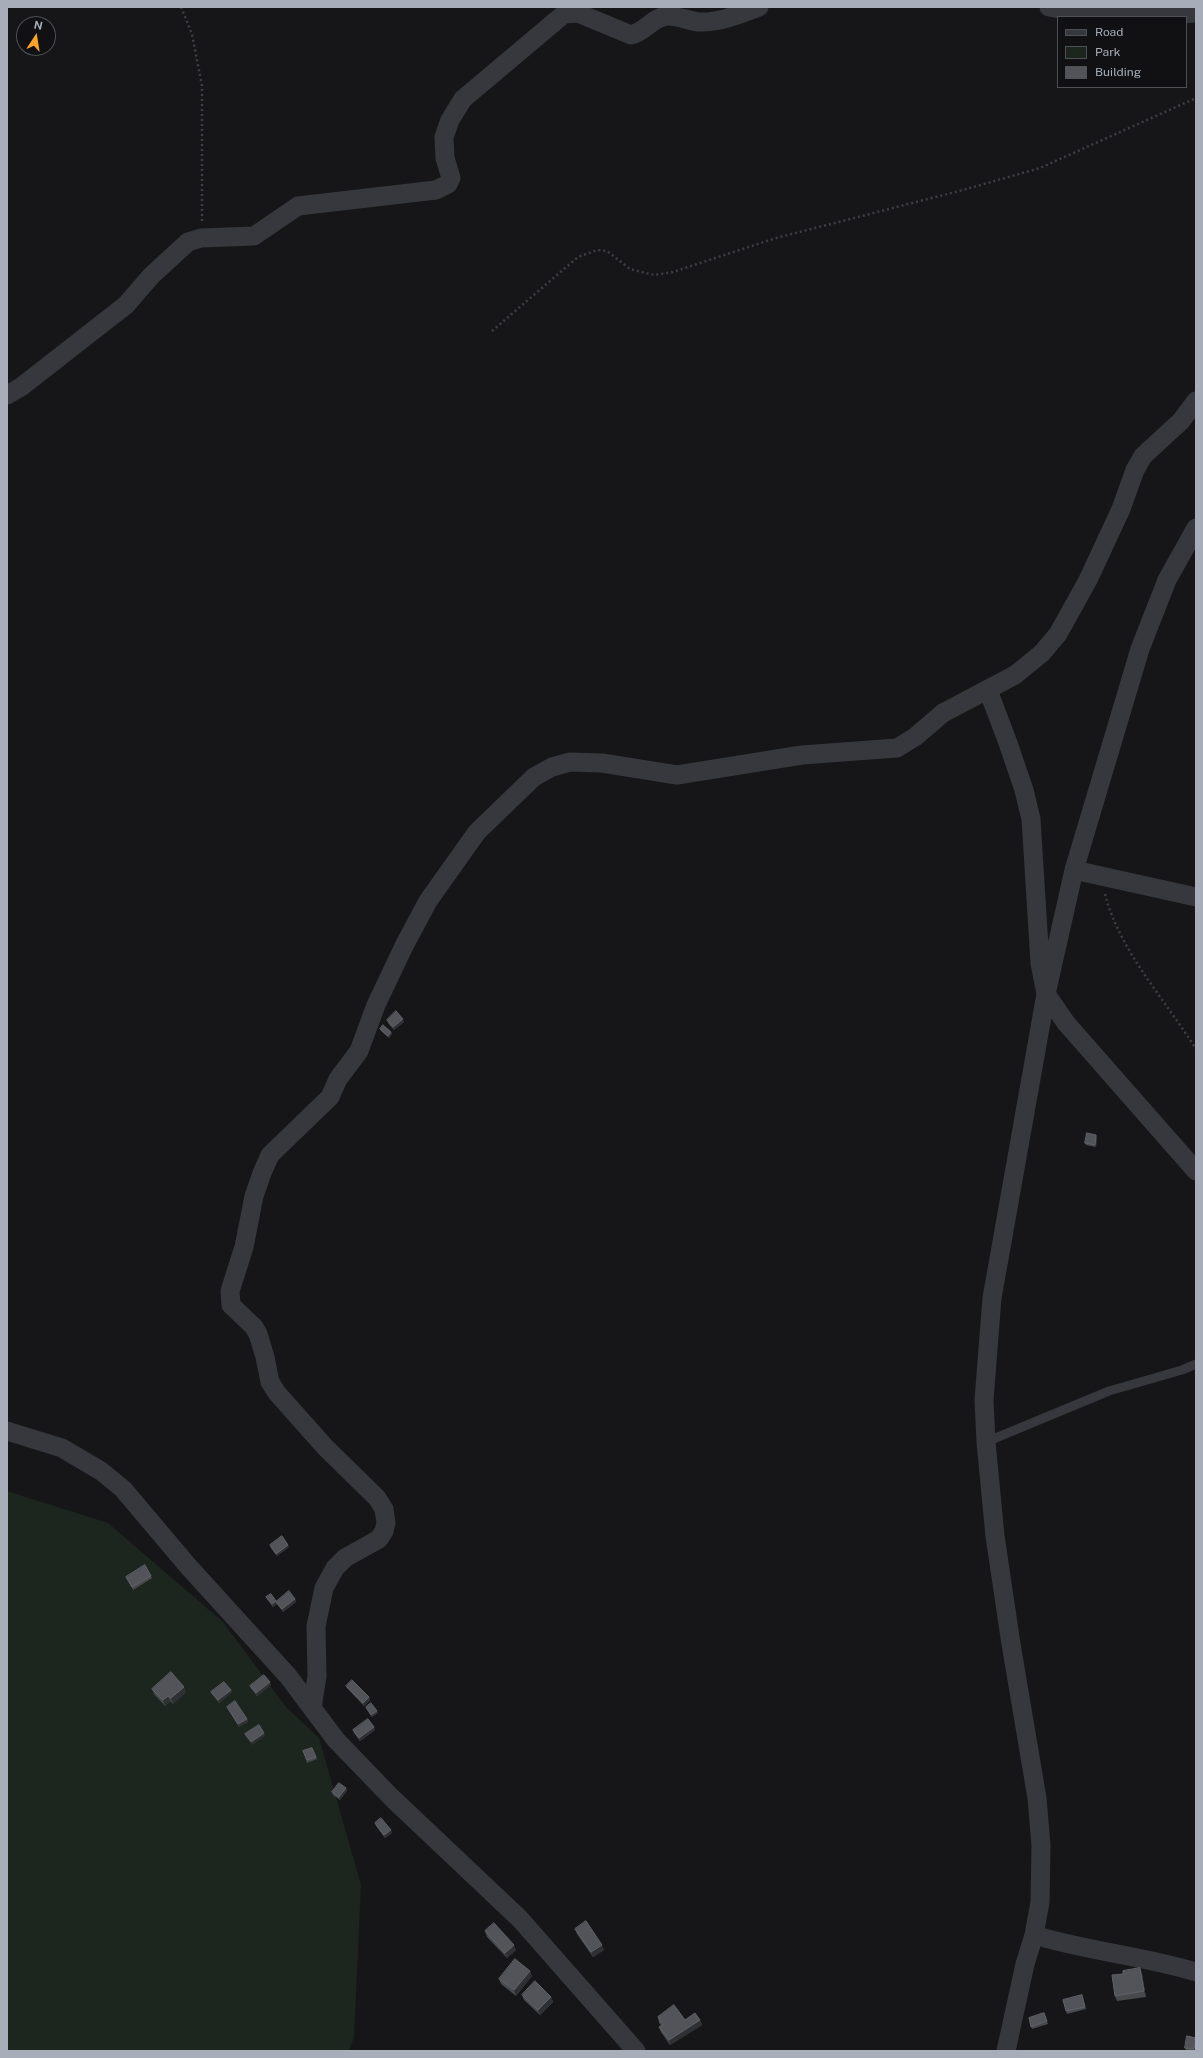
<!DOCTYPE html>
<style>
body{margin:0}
#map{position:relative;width:1203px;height:2058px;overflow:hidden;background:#161618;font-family:"Public Sans",sans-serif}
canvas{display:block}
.frame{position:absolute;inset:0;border:8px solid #a7aeb9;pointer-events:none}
.legend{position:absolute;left:1057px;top:16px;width:130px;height:72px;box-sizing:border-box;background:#111113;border:1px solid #4d5055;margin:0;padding:5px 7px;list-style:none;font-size:12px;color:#a7aeb9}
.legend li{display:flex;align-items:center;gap:8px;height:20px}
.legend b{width:20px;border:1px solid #4d5055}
.north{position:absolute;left:16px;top:16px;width:40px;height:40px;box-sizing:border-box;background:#111113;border:1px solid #4d5055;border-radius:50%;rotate:12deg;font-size:11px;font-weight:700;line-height:16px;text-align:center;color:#a7aeb9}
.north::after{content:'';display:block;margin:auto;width:14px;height:18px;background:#fda328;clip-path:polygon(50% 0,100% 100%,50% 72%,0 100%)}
</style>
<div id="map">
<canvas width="1203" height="2058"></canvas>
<div class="frame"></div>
<ul class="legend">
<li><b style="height:5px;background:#36383d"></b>Road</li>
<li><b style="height:11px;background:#1d261e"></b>Park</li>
<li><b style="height:11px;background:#525459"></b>Building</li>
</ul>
<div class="north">N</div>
</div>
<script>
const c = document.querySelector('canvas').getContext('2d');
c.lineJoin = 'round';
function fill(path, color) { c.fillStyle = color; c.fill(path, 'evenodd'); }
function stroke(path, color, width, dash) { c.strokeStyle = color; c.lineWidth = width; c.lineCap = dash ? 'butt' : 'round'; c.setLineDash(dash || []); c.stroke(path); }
const green = new Path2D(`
 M7,1491L108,1523L223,1622L286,1707L319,1738L361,1885L354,2037L349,2051H7Z`);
const path = new Path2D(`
 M181,7L192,34L202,86V221
 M492,331L578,257L597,250L607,251L630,269L654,275L673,272L776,238L963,190L1040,168L1196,98
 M1105,894C1119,950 1166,1001 1196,1049`);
const lane = new Path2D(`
 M986,1442L1109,1391L1182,1370L1196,1364`);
const street = new Path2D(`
 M1049,7C1097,17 1147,16 1196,13
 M7,395L21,387L126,305L151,276L188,242L201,238L254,236L298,206L436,190L448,184L451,178L445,158L444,137L450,120L463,99L564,14L578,13L631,35C645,32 652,18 666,16C677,15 688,21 699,22C720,23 740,14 759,7
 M988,690L1008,743L1024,790L1031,819L1040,963L1046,994L1066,1023L1196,1171
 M1074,870L1196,897
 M7,1431L62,1448L101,1471L123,1489L188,1566L288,1676L336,1740L392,1798L520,1919L636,2051
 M312,1708L317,1676L316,1626L324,1588L335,1568L345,1558L379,1539L384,1531L386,1523L384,1509L377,1498L325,1447L277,1393L270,1382L265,1357L258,1334L254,1327L231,1305L230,1291L244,1247L254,1196L262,1173L270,1155L330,1097L338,1079L359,1051L376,1005L404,946L428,901L477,832L534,777L552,767L570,762L602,763L677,775L802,755L897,748L915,737L943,713L1015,675L1042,653L1058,634L1088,580L1121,509L1135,470L1143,456L1181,421L1196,401
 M1034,1935C1087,1951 1143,1956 1196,1972
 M1006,2051L1025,1964L1034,1935L1040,1902L1041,1845L1037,1798L1011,1644L995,1536L986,1442L984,1400L992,1298L1046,994L1074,870L1140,649L1167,580L1196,528`);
const wall = new Path2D(`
 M387,1020L404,1022L394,1030L388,1023Z
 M380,1029L391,1032L392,1034L389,1038L381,1031Z
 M1096,1135L1097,1137L1096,1147L1086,1145L1085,1143Z
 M270,1545L289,1547L277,1556L271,1548Z
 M151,1576L152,1578L133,1590L126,1577Z
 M266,1597L276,1601L295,1599L296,1602L283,1612L277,1604L273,1607L267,1599Z
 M271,1685L257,1696L251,1688L250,1686Z
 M346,1686L369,1697L370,1700L364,1706L347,1688Z
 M152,1689L186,1692L173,1704L170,1701L165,1706L154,1694Z
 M231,1690L232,1692L219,1703L212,1694L211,1692Z
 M227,1707L247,1719L248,1722L239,1727L228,1709Z
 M366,1707L378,1713L372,1717L367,1710Z
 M374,1727L375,1730L360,1741L354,1733L353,1730Z
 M312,1748L317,1759L307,1763L303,1751Z
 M346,1788L347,1791L340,1800L333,1795L332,1792Z
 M375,1823L392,1833L385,1838L376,1826Z
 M575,1929L604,1950L593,1957L577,1934Z
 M485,1931L516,1950L507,1958L487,1937Z
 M530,1971L532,1976L516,1996L501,1984L499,1979Z
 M1142,1974L1146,1997L1117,2001L1115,1996Z
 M522,1995L551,1997L553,2002L540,2015L524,2000Z
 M1082,1995L1086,2009L1067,2014L1063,2000Z
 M1044,2013L1048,2024L1032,2029L1029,2018Z
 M658,2017L685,2020H700L702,2025L670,2045L661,2032L659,2027L661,2025L659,2023Z
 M1196,2038V2046L1195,2051L1186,2050L1185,2048Z`);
const shadedWall = new Path2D(`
 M403,1019L404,1022L394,1030L393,1027Z
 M391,1032L392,1034L389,1038L388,1036Z
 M1096,1135L1097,1137L1096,1147L1095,1145Z
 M288,1545L289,1547L277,1556L276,1554Z
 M295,1599L296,1602L283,1612L282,1609Z
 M276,1601V1602L277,1604L273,1607L272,1604Z
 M270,1682L271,1685L257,1696L256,1693Z
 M184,1687L186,1692L173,1704L171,1698Z
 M231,1690L232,1692L219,1703L218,1700Z
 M168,1696L170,1701L165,1706L163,1700Z
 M369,1697L370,1700L364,1706L363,1703Z
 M377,1711L378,1713L372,1717L371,1715Z
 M247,1719L248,1722L239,1727L238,1724Z
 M374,1727L375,1730L360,1741L359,1738Z
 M264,1733L265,1736L252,1745L251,1742Z
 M346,1788L347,1791L340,1800L339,1797Z
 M391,1830L392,1833L385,1838L384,1835Z
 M514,1945L516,1950L507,1958L505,1953Z
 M602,1945L604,1950L593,1957L591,1952Z
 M1140,1968L1142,1974L1146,1997L1144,1991Z
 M530,1971L532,1976L516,1996L514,1990Z
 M551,1997L553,2002L540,2015L538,2010Z
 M700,2020L702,2025L670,2045L669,2040Z
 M1196,2038V2046L1195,2051L1194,2049Z`);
const building = new Path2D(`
 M396,1011L403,1019L393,1027L387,1020Z
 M383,1025L391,1032L388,1036L380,1029Z
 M1087,1133L1096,1135L1095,1145L1085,1143Z
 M282,1536L288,1545L276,1554L270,1545Z
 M145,1565L151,1576L132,1587L126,1577Z
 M289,1591L295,1599L282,1609L276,1602Z
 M271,1594L276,1601L272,1604L266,1597Z
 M171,1672L184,1687L171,1698L168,1696L163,1700L152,1689Z
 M264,1675L270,1682L256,1693L250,1686Z
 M352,1680L369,1697L363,1703L346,1686Z
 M224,1682L231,1690L218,1700L211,1692Z
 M235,1701L247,1719L238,1724L227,1707Z
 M371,1703L377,1711L371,1715L366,1707Z
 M368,1719L374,1727L359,1738L353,1730Z
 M259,1725L264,1733L251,1742L245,1734Z
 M312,1748L316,1757L307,1760L303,1751Z
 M339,1783L346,1788L339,1797L332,1792Z
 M381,1818L391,1830L384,1835L375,1823Z
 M586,1921L602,1945L591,1952L575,1929Z
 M494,1923L514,1945L505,1953L485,1931Z
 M515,1959L530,1971L514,1990L499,1979Z
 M1140,1968L1144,1991L1115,1996L1112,1975L1123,1974V1971Z
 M535,1981L551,1997L538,2010L522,1995Z
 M1082,1995L1085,2007L1066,2011L1063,2000Z
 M674,2005L685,2020L695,2013L700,2020L669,2040L659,2027L663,2025L658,2017Z
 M1044,2013L1047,2021L1031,2027L1029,2018Z
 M1187,2036L1196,2038L1194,2049L1185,2048Z`);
fill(green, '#1d261e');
stroke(path, '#3c3f44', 2.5, [2, 3]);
stroke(lane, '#36383d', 9);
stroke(street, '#36383d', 19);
fill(wall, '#47494d');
fill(shadedWall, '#2f3033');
fill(building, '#525459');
stroke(building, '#5f6268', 1);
</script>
